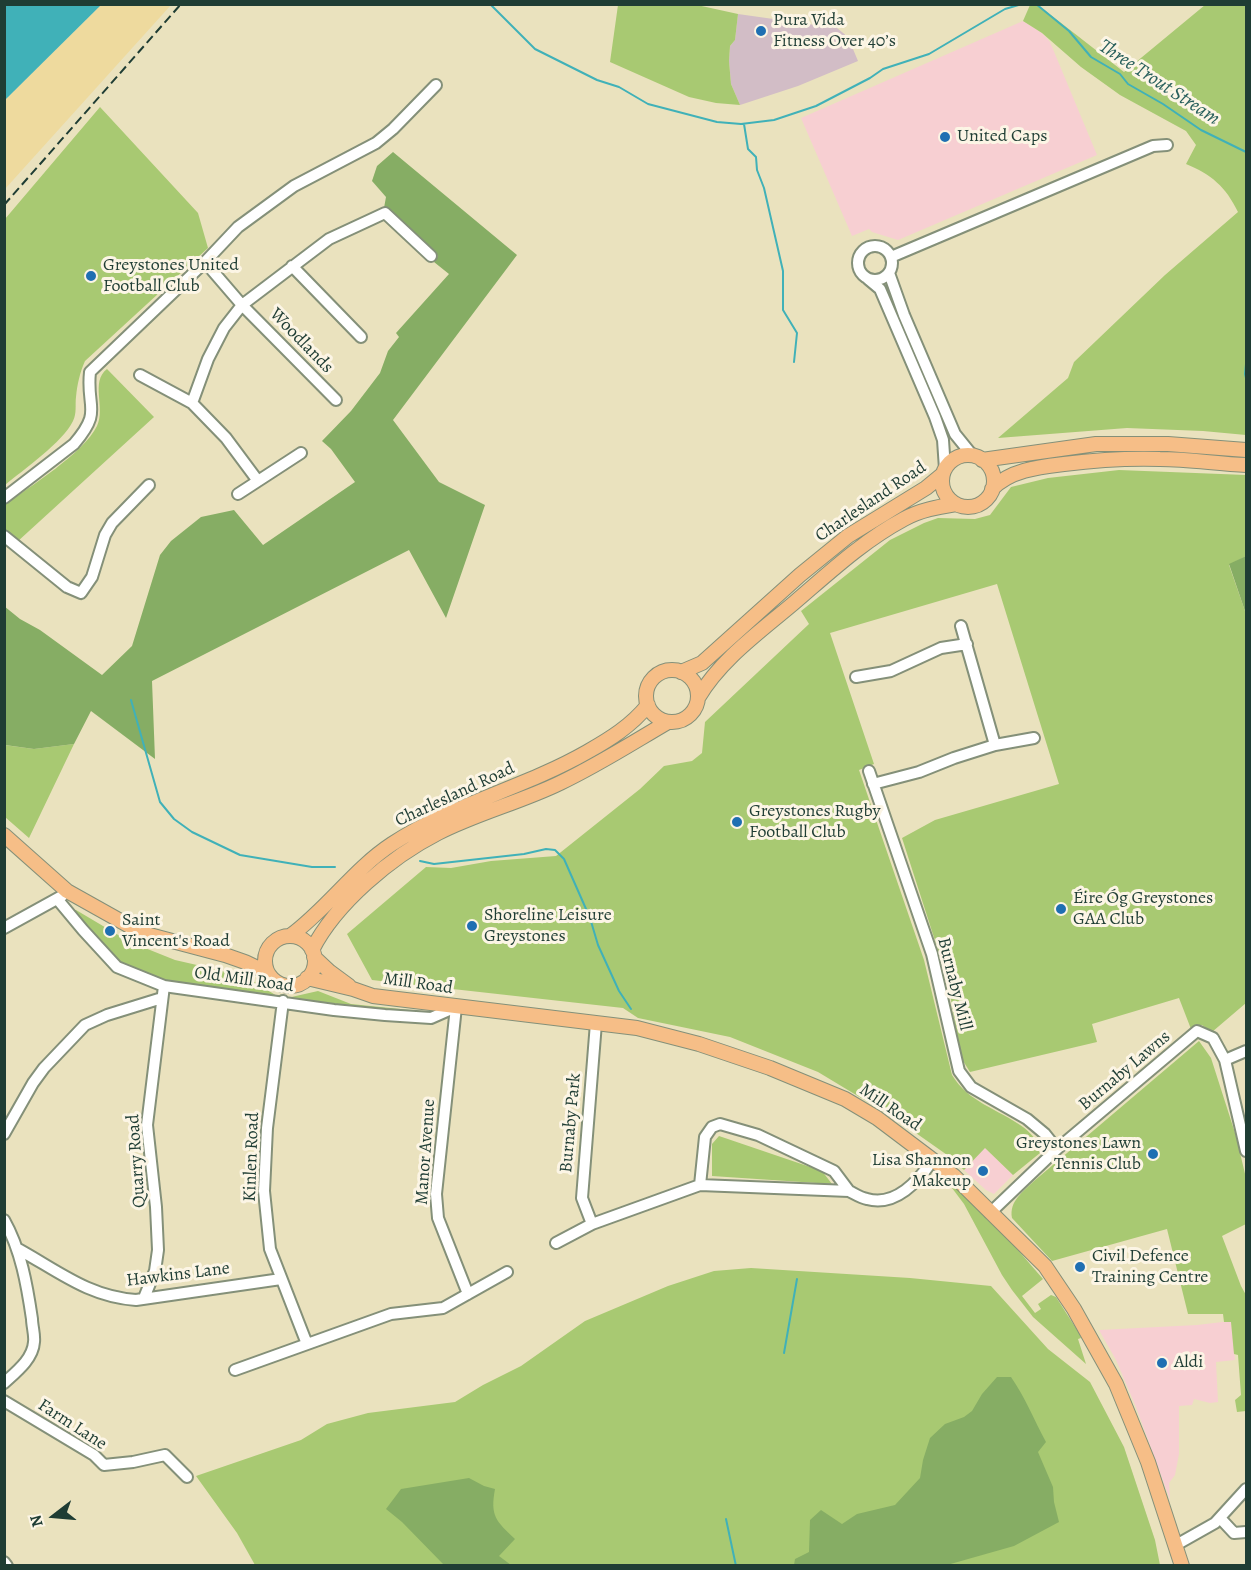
<!DOCTYPE html>
<meta charset="utf-8">
<style>
body{margin:0}
#map{position:relative;width:1251px;height:1570px;overflow:hidden;background:#eae2be;font-family:Alegreya,serif}
canvas{display:block}
.frame{position:absolute;inset:0;border:6px solid #1f3d34;pointer-events:none}
.north{position:absolute;left:24px;top:1486px;width:60px;height:60px;-webkit-text-stroke:4px #fcf5e5;paint-order:stroke;rotate:254deg;font-size:16px;font-weight:700;line-height:24px;text-align:center;color:#1f3d34}
.north::after{content:'';display:block;margin:auto;width:21px;height:27px;background:#1f3d34;clip-path:polygon(50% 0,100% 100%,50% 72%,0 100%)}
</style>
<div id="map">
<canvas width="1251" height="1570"></canvas>
<div class="frame"></div>
<div class="north">N</div>
</div>
<script>
const c = document.querySelector('canvas').getContext('2d');
c.lineJoin = 'round';
function fill(path, color) { c.fillStyle = color; c.fill(path, 'evenodd'); }
function stroke(path, color, width, dash) { c.strokeStyle = color; c.lineWidth = width; c.lineCap = dash ? 'butt' : 'round'; c.setLineDash(dash || []); c.stroke(path); }
function drawText(font, color, halo, rows, align = 'center') {
  c.font = font + ' Alegreya,serif'; c.lineWidth = 6; c.setLineDash([]); c.textBaseline = 'middle'; c.strokeStyle = halo; c.fillStyle = color; for (const [text, x, y, turn = 0] of rows) {
    c.save(); c.translate(x, y); c.rotate((+turn || 0) * Math.PI / 180); c.textAlign = isNaN(turn) ? turn : align; if (halo) c.strokeText(text, 0, 0); c.fillText(text, 0, 0); c.restore();
  }
}
const built = new Path2D(`
 M1023,21L1042,33L1050,42L1097,155L898,240L872,232L869,229L852,236L801,118Z
 M984,1147L1013,1175L994,1194L986,1190L964,1170Z
 M1231,1321L1235,1360L1216,1362L1218,1402L1210,1403L1194,1399L1192,1405L1179,1406V1454L1175,1475L1169,1483L1170,1500L1136,1407L1116,1360L1099,1330L1197,1325Z`);
const industrial = new Path2D(`
 M738,14L837,28L848,37L858,61L798,86L740,105L731,84L729,61L730,46L735,40Z`);
const green = new Path2D(`
 M618,5H697L738,14L735,40L730,46L729,61L731,84L740,105L716,103L689,97L610,62Z
 M1030,5H1038L1124,72L1205,5H1246V435L1203,431L1127,428L998,438L1068,378L1074,362L1165,275L1238,212C1226,187 1211,174 1186,164L1196,145L1186,131L1120,95L1081,67L1042,33L1023,21Z
 M100,107L198,213L208,248L85,361C80,372 77,385 76,397C75,405 77,413 73,421C63,442 23,470 5,485V219Z
 M107,369L154,417L17,542L5,531V505C30,486 83,454 97,426C106,408 90,382 107,369Z
 M1119,470L1246,475V556L1229,565L1246,614V1003L1212,1032L1202,1025L1191,1029L1179,998L1092,1024L1097,1042L970,1072L960,1056L948,981L902,838L935,820L1059,784L997,584L830,633L874,764L859,770L924,960L952,1075C968,1102 998,1109 1023,1127C1030,1132 1036,1140 1042,1146L1040,1153L1013,1175L985,1148L964,1170L950,1157L896,1119L818,1072L730,1037L638,1018L623,1008L372,980L347,934L426,867L451,868L491,861L556,856L640,789L664,766L692,761L702,753L705,722L809,624L801,611L890,540L924,523L938,518L975,519L990,515L1011,487L1048,478Z
 M74,744L29,838L5,817L4,745L34,749Z
 M72,910H76L130,942L175,960L245,976L277,996L287,998L318,991L351,1004L420,1011V1014H391L174,983L146,977L119,965Z
 M1199,1041L1211,1058L1236,1136L1246,1178V1224L1222,1236L1241,1286L1246,1295V1411L1237,1412L1235,1400L1241,1395L1238,1355L1234,1354L1231,1322H1224L1223,1314H1188L1167,1229L1052,1261L1012,1218C1009,1201 1023,1192 1034,1181Z
 M719,1136L822,1171L832,1184L712,1176V1144Z
 M955,1186L991,1219L1043,1279L1022,1296L1035,1313L1041,1309L1038,1304L1051,1295L1056,1297L1079,1333L1081,1338L1078,1339L1086,1364L1033,1317L1012,1290L1002,1275L964,1204L952,1188Z
 M751,1268L910,1278L991,1286L1048,1349L1090,1382L1124,1447L1155,1540L1160,1565H255L237,1533L196,1476L301,1440L327,1424L368,1413L455,1402L483,1385L521,1366L585,1321L668,1286L714,1271Z`);
const forest = new Path2D(`
 M393,152L517,255L393,420L439,482L485,505L446,618L409,550L152,681L155,759L91,711L74,744L34,749L5,745L4,606L20,619L40,630L102,675L132,646L160,555L171,541L201,517L234,510L263,545L355,482L331,449L322,441L351,411L380,373L388,351L399,337L396,333L449,274L434,262L438,256L384,208L386,197L372,181L377,166Z
 M1246,556V614L1229,564Z
 M997,1377H1011C1025,1397 1034,1420 1046,1442L1038,1452L1053,1487L1054,1502L1059,1522L1014,1546L947,1565H794L795,1559L809,1552L810,1520L821,1510L842,1524L857,1514L895,1505L920,1478L923,1460L930,1438L945,1424L964,1417L972,1411L982,1394Z
 M469,1478L484,1486L495,1489C490,1516 496,1521 515,1539L499,1556L511,1565H444L402,1522L386,1509L401,1489Z`);
const sand = new Path2D(`
 M101,5H171L5,189V100Z`);
const water = new Path2D(`
 M5,4H101V5L5,100Z`);
const stream = new Path2D(`
 M490,4L535,49L597,80L619,87L648,104L717,122L741,124L774,120L816,106L870,78L883,69L929,54L1005,9L1022,4
 M1036,4L1069,31L1091,57L1120,74L1128,84L1163,104L1201,130L1246,152
 M744,124L748,149L756,157L757,170L764,188L783,271V310L797,333L794,362
 M1246,364L1245,374L1246,378
 M131,700L160,802L174,819L192,832L240,855L312,867H335
 M420,861L434,864L524,854L546,849L555,850L564,859L590,918L598,945L619,991L631,1009
 M784,1353L797,1279
 M726,1519L736,1566`);
const minor = new Path2D(`
 M858 263a17 17 0 1 1 34 0a17 17 0 1 1-34 0Z
 M891,257L1153,146L1167,145
 M205,262L242,305L336,400
 M292,266L361,337
 M889,273L904,315L955,434L972,455
 M868,279L880,289L935,417L943,440L945,469
 M140,375L192,403L208,359L224,328L242,305L329,239L385,213L431,256
 M192,403L226,438L258,481L301,453
 M238,494L258,481
 M4,498L74,444C103,410 86,409 90,372L205,262L238,227L294,186L376,143L393,129L436,85
 M4,536L67,587L81,593L92,577L105,535L112,523L149,485
 M961,626L995,745
 M856,677L891,671L941,648L967,644
 M869,771L932,954L959,1071L971,1087L1027,1119L1045,1134L1057,1149
 M873,784L919,772L954,758L995,745L1034,738
 M58,900L83,930L117,967L164,986L334,1010L385,1015L431,1018L456,1007L436,1194L438,1218L468,1294
 M4,928L62,896
 M283,1001L267,1128L264,1191L270,1249L307,1344
 M1225,1060L1246,1051
 M4,1134L33,1083L44,1068L85,1025L107,1015L162,998
 M700,1185L705,1137L712,1127L720,1124L758,1135L834,1171L849,1191
 M990,1213L1057,1149L1197,1031L1213,1038L1225,1060L1246,1151
 M4,1220C21,1250 27,1285 32,1319C32,1326 35,1335 34,1342C33,1359 16,1372 4,1383
 M592,1224L582,1198L596,1023
 M556,1243L592,1224L700,1185L849,1191C855,1194 861,1198 867,1199C896,1207 918,1181 933,1160
 M18,1249C58,1271 89,1297 136,1300L281,1279
 M144,1298L155,1271L158,1250L156,1207L147,1125L164,986
 M235,1370L391,1314L443,1308L507,1272
 M4,1401L94,1455L104,1465L133,1462L165,1455L187,1477
 M1220,1518L1234,1533L1246,1532
 M1176,1545L1215,1523L1246,1489
 M4,1562L7,1566`);
const major = new Path2D(`
 M942 481a26 26 0 1 1 52 0a26 26 0 1 1-52 0Z
 M982,460L1096,444H1168L1246,450
 M992,489C1010,470 1039,467 1064,464C1096,460 1127,458 1160,459C1189,459 1218,464 1246,465
 M646 696a26 26 0 1 1 52 0a26 26 0 1 1-52 0Z
 M681,672L702,663L800,575L848,536L926,488L943,474
 M698,698C721,659 761,631 795,602C830,572 863,541 904,519C920,510 938,507 956,504
 M4,835L67,891L142,933L225,955L245,962L268,973
 M290,936C327,909 354,869 392,844C453,804 524,788 587,752C610,739 631,726 648,705
 M265 961a25 25 0 1 1 50 0a25 25 0 1 1-50 0Z
 M312,950C336,903 391,857 438,833C477,813 521,802 560,783C598,765 632,743 668,722
 M314,957L330,972L349,986
 M307,978L353,989L373,996L637,1028L699,1044L770,1068L845,1099L877,1118L954,1176L1045,1266L1074,1309L1116,1384L1148,1462L1182,1566`);
const rail = new Path2D(`
 M4,205L181,4`);
const markers = [
 [761,31,6,"#1f6fb2"],
 [945,137,6,"#1f6fb2"],
 [91,276,6,"#1f6fb2"],
 [737,822,6,"#1f6fb2"],
 [1061,909,6,"#1f6fb2"],
 [472,926,6,"#1f6fb2"],
 [110,931,6,"#1f6fb2"],
 [1153,1154,6,"#1f6fb2"],
 [983,1171,6,"#1f6fb2"],
 [1080,1267,6,"#1f6fb2"],
 [1162,1363,6,"#1f6fb2"]
];
const poiNames = [
 ["Pura Vida",773,21],
 ["Fitness Over 40’s",773,42],
 ["United Caps",957,137],
 ["Greystones United",103,266],
 ["Football Club",103,287],
 ["Greystones Rugby",749,812],
 ["Football Club",749,833],
 ["Éire Óg Greystones",1073,899],
 ["GAA Club",1073,920],
 ["Shoreline Leisure",484,916],
 ["Greystones",484,937],
 ["Saint",122,921],
 ["Vincent's Road",122,942],
 ["Greystones Lawn",1141,1144,"right"],
 ["Tennis Club",1141,1165,"right"],
 ["Lisa Shannon",971,1161,"right"],
 ["Makeup",971,1182,"right"],
 ["Civil Defence",1092,1257],
 ["Training Centre",1092,1278],
 ["Aldi",1174,1363]
];
const streetNames = [
 ["Woodlands",301,341,46],
 ["Charlesland Road",871,502,-34],
 ["Charlesland Road",455,795,-25],
 ["Old Mill Road",244,980,8],
 ["Mill Road",418,984,8],
 ["Burnaby Mill",954,984,76],
 ["Burnaby Lawns",1125,1071,-40],
 ["Mill Road",890,1108,34],
 ["Burnaby Park",571,1123,-85],
 ["Manor Avenue",426,1152,-86],
 ["Kinlen Road",252,1157,-88],
 ["Quarry Road",137,1161,-94],
 ["Hawkins Lane",178,1275,-7],
 ["Farm Lane",72,1425,33]
];
const waterNames = [
 ["Three Trout Stream",1159,83,33]
];
fill(built, '#f7cfd2');
fill(industrial, '#d2bdc6');
fill(green, '#a8c972');
fill(forest, '#86ad64');
fill(sand, '#eeda9e');
fill(water, '#40b1b8');
stroke(stream, '#40b1b8', 2);
stroke(minor, '#849079', 14);
stroke(major, '#849079', 16);
stroke(minor, '#fff', 10);
stroke(major, '#f6be87', 14);
stroke(rail, '#1f3d34', 2, [9, 4.5]);
for (const [x, y, r, color] of markers) { const dot = new Path2D(); dot.arc(x, y, r, 0, 2 * Math.PI); c.fillStyle = color; c.fill(dot); stroke(dot, '#fcf5e5', 2); }
drawText('18px', '#1f3d34', '#fcf5e5', poiNames, 'left');
drawText('18px', '#1f3d34', '#fcf5e5', streetNames);
drawText('italic 20px', '#29605c', '#fcf5e5', waterNames);
</script>
